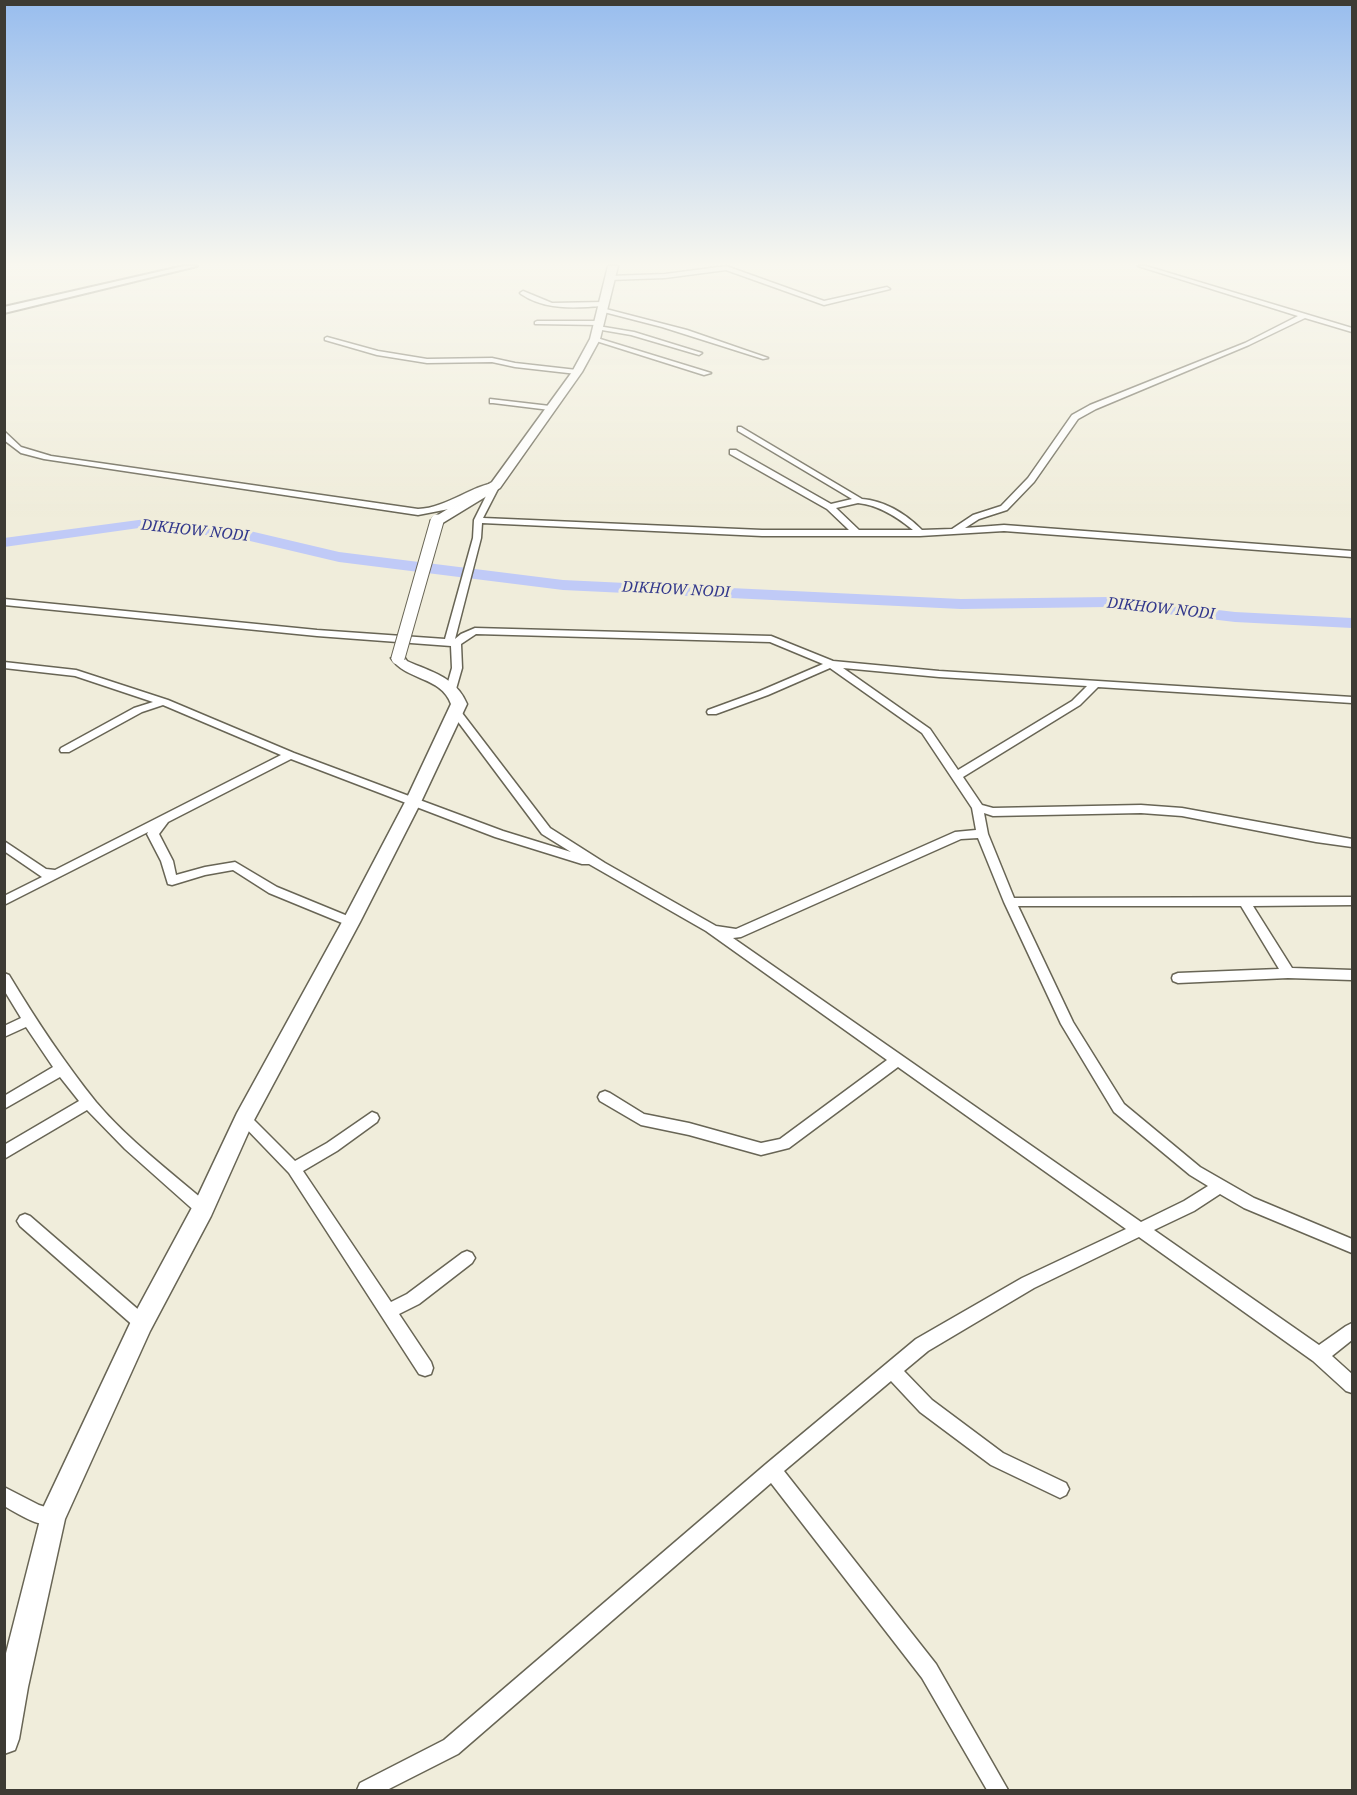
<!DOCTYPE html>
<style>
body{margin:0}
#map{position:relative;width:1357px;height:1795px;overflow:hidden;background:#f0eddb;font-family:"Noto Serif",serif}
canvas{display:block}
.frame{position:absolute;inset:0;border:6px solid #3d3b34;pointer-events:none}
</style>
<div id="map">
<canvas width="1357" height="1795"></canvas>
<div class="frame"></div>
</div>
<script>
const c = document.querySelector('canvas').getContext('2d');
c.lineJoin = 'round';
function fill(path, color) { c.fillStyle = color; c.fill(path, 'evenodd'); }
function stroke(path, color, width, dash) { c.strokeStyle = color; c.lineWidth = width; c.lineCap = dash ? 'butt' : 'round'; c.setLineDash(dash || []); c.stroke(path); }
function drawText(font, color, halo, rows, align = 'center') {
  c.font = font + ' "Noto Serif",serif'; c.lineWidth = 6; c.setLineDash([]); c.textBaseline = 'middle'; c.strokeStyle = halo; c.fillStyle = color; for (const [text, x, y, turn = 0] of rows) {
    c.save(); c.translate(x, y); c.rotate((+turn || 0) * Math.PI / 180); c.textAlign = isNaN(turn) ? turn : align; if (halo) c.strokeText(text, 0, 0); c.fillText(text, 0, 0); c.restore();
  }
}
const river = new Path2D(`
 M146,519L250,531L339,552L563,580L961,599L1108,597L1235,612L1352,618V628L1235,622L1108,607L961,609L563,590L339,562L250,541L146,527L4,547V538Z`);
const minor = new Path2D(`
 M726,266L824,301L887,287L890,289L824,305L726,270L665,278L609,280L606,278L609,276L665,274Z
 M1138,266H1146L1352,328V332L1305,318L1249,345L1096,409L1078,419L1034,482L1007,510L979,519L965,528L1004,525L1352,551V557L1004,531L920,536H762L482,523L481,538L455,639L461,634L475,628L771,636L833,661L939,671L1352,697V703L1098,687L1080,705L963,777L982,805L993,808L1141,805L1182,808L1352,839V847L1316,842L1182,816L1141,813L993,816L984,813L988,834L1014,898L1352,897V905L1253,906L1292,968L1352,970V980L1288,978L1178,983L1173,981L1172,978L1173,975L1178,973L1279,969L1241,906H1018L1073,1022L1124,1104L1200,1167L1254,1198L1352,1239V1253L1244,1208L1220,1194L1194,1211L1154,1230L1319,1345L1346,1326L1352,1323V1340L1332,1356L1352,1374V1393L1346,1391L1313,1361L1139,1237L1034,1288L928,1351L904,1371L932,1400L1003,1453L1066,1483L1069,1489L1066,1495L1060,1498L991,1465L920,1412L891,1381L784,1471L936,1664L1008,1790H987L922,1678L771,1483L458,1754L387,1790H357L360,1783L444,1740L766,1464L916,1339L1022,1278L1126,1229L898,1067L789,1148L761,1155L689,1135L641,1125L600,1101L598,1097L600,1093L605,1091L610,1093L644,1114L689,1123L761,1143L780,1139L887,1060L706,931L589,864H582L495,837L291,759L168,822L159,834L173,861L176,875L205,867L235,862L277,887L355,919L357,922L355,925H347L269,893L233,870L205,875L172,885L168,884L161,861L147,834L148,832L4,905V896L42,877L4,851V841L46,869L55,870L281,755L163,705L142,712L69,752H61L60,750L61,748L134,708L153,702L75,676L4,668V662L76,670L168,700L294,753L417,799L503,831L571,852L542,834L450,711L455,708L459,709L550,828L605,863L716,926L736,929L955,832L976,830L972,808L922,733L830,668L768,695L716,714H708L707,712L708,710L760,691L823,664L770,642L476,634L461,644L462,668L456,689L451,692L446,689L452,668L451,646L317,636L4,605V599L317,630L445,639L473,538L474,520L489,490L449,509L418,515L44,459L21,453L4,440V431L21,447L51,456L418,509C448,508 476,482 499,483L500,485L483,518L762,530H849L827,509L730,454V450H736L831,504L852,499L738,431V427H741L862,499C885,501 906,514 922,530L952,529L973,515L1001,506L1028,478L1072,415L1090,405L1245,343L1298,316ZM858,503C879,505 897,517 913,530H859L836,508ZM843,668L939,677L1087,686L1072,701L958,770L930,729ZM978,838L1004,902L1061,1024L1114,1112L1190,1175L1208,1186L1184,1201L1141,1222L733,938L741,937L961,839Z
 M523,291L552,303L604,302L607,304C602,307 595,306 588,307C564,308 542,308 521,294L520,293Z
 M602,308L687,330L768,358L763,359L662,327L600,311L599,310Z
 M537,321H599L602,323L599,325L535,324V322Z
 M598,326L634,332L702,353L699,355L631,335L596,329V327Z
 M327,337L378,351L427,359L492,358L515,363L577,370L581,372L577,374L515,367L492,362L427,363L377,355L325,340V338Z
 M593,338H597L711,373L704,375L593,340Z
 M490,399L550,406L554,408L550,410L493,403H490Z
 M4,973L9,975C36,1020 64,1062 96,1102C128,1140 171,1172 208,1204L210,1209L208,1214L203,1216L198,1214L125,1149L87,1110L4,1159V1145L79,1101L60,1077L4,1109V1096L53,1067L26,1027L4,1037V1026L21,1018L4,990Z
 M372,1112L377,1114L379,1118L377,1122L337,1151L303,1171L391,1302L407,1294L462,1253L467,1251L472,1253L475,1258L472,1263L419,1304L399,1314L431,1362L433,1368L431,1374L425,1376L419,1374L289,1173L237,1119L239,1115L244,1113L249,1115L295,1161L327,1143Z
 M25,1214L30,1216L148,1318L150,1323L148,1328L142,1331L136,1328L20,1226L17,1221L20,1216Z
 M4,1487L39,1505L58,1511L61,1517L58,1523C41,1530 19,1514 4,1506Z`);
const tertiary = new Path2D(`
 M184,266H197L4,313V307Z`);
const secondary = new Path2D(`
 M608,266H618L600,339L582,372L500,488L441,524H433L431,521L433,518L492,482L572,372L590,339Z
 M398,654L403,655L407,661C431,672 456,677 467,704L421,802L360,922L253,1122L211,1216L150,1331L65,1519L28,1687L19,1739L15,1750L4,1754V1661L43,1508L134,1315L195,1202L237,1113L342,922L405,802L451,704C441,676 406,681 391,658Z`);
const secondaryBridge = new Path2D(`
 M398,658L437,521`);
const farWaternames = [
 ["DIKHOW NODI",195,531,6],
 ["DIKHOW NODI",676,590,3],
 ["DIKHOW NODI",1161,609,6]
];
fill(river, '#c0caf7');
stroke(minor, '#686555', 3);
stroke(tertiary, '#686555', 4);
stroke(secondary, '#686555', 3);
fill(minor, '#fff');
fill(tertiary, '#fff');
fill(secondary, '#fff');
stroke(secondaryBridge, '#686555', 15, []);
stroke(secondaryBridge, '#fff', 13);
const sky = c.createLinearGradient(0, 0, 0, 517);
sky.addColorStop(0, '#98bdee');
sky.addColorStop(0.51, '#f8f7ef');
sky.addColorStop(1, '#f8f7ef00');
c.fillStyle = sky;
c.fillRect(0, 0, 1357, 517);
drawText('italic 15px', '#32388c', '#f0eddb', farWaternames);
</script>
